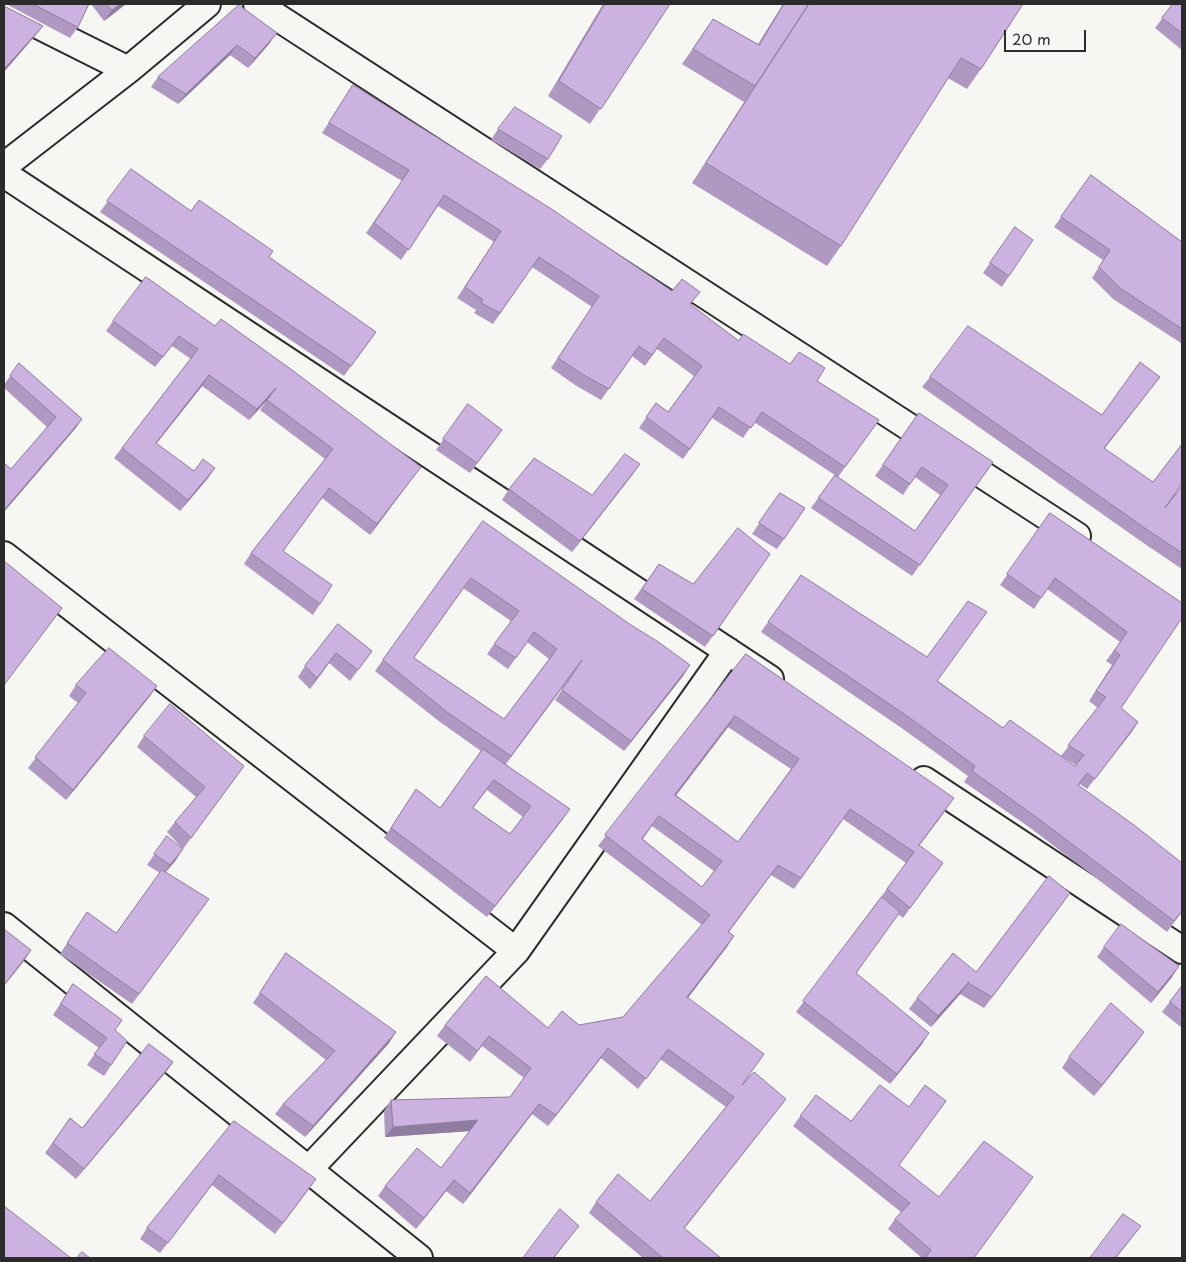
<!DOCTYPE html>
<style>
body{margin:0}
#map{position:relative;width:1186px;height:1262px;overflow:hidden;background:#f6f6f2;font-family:"Playpen Sans",sans-serif}
canvas{display:block}
.frame{position:absolute;inset:0;border:5px solid #2b2b2b;pointer-events:none}
.scale{position:absolute;left:1004px;top:30px;width:82px;height:22px;box-sizing:border-box;border:2px solid #2b2b2b;border-top:0;padding-left:6px;font-size:15px;line-height:18px;white-space:nowrap;color:#2b2b2b;-webkit-text-stroke:4px #f6f6f2;paint-order:stroke}
</style>
<div id="map">
<canvas width="1186" height="1262"></canvas>
<div class="frame"></div>
<div class="scale">20 m</div>
</div>
<script>
const c = document.querySelector('canvas').getContext('2d');
c.lineJoin = 'round';
function stroke(path, color, width, dash) { c.strokeStyle = color; c.lineWidth = width; c.lineCap = dash ? 'butt' : 'round'; c.setLineDash(dash || []); c.stroke(path); }
function fill(path, color) { c.fillStyle = color; c.fill(path, 'evenodd'); }
const minor = new Path2D(`
 M257,4L1077,536
 M4,8L128,70
 M4,166L128,70L207,4
 M4,174L770,679
 M4,555L516,951
 M924,780L1182,950
 M4,926L419,1258
 M308,1170L516,951L728,651`);
const wall = new Path2D(`
 M6,4H89L78,27L70,38Z
 M91,4H126L104,21Z
 M603,4H670L590,124L548,96Z
 M783,4H1023L981,69L967,89L948,78L841,246L827,266L692,183L748,96L744,102L682,64L713,19L758,44Z
 M1173,4H1182V50L1155,28Z
 M239,5L269,44L248,68L230,55L178,104L151,87L158,77Z
 M353,85L690,305L739,341L817,381L879,420L838,477L754,422L743,438L712,418L683,459L639,428L656,403L668,412L694,376L657,349L645,366L632,356L601,400L575,385L551,368L592,307L532,267L493,324L474,313L476,310L457,298L494,242L438,206L401,260L366,233L402,181L322,133Z
 M498,129L548,159L540,169L491,140Z
 M131,169L191,211L269,257L376,332L344,376L100,212Z
 M1091,175L1182,242V341L1181,343L1113,299L1092,278L1103,260L1054,227Z
 M1015,227L1009,276L1002,287L983,273Z
 M113,321L215,326L421,467L370,535L322,498L283,551L320,604L313,615L244,564L251,553L325,459L260,410L267,400L249,420L202,386L156,444L194,471L208,478L180,511L114,458L191,359L172,346L155,367L106,331Z
 M19,363L82,419L75,429L11,469L47,427L4,388V385Z
 M930,377L1102,415L1160,377L1105,448L1165,508L1182,486V569L1142,542L922,387Z
 M468,404L495,440L470,473L436,450Z
 M919,413L993,462L912,576L811,508L835,475L915,531L940,495L915,477L903,495L875,476Z
 M633,474L572,552L502,500L509,489L592,495Z
 M780,493L805,508L777,549L752,534Z
 M1050,513L1182,603L1121,708L1138,722L1087,789L1080,784L1079,785L1182,912L1167,932L1029,827L964,782L968,776L903,729L761,632L801,575L938,681L1003,728L1075,766L1076,765L1061,756L1098,708L1089,701L1112,665L1106,661L1120,642L1047,589L1034,609L1000,585Z
 M483,521L683,676L624,751L555,700L575,671L506,764L563,819L487,917L384,838L416,789L440,808L481,751L440,722L375,671ZM463,588L511,621L487,654L508,669L527,642L549,659L504,719L414,658ZM487,790L523,817L510,834L473,808Z
 M770,554L705,647L634,599L659,564L693,584Z
 M338,624L372,651L350,681L329,663L310,689L298,677L305,666Z
 M746,654L947,809L919,846L943,863L903,918L898,914L856,973L922,1044L890,1084L796,1012L906,863L843,819L794,889L771,875L729,932L734,936L688,998L742,1085L778,1109L684,1228L721,1258H643L589,1213L596,1202L650,1201L726,1107L660,1059L638,1089L601,1058L548,1126L532,1114L463,1204L446,1191L416,1229L378,1196L385,1186L441,1168L470,1131L385,1137L384,1111L391,1100L510,1097L524,1078L482,1046L470,1062L437,1036L445,1025L548,1028L579,1025L623,1017L702,925L598,846ZM728,727L791,769L738,842L676,795ZM652,826L714,871L702,887L643,839Z
 M76,685L150,696L66,800L28,768L78,703L69,696Z
 M144,736L244,766L183,849L167,832L175,822L196,797L137,747Z
 M167,836L176,860L166,872L209,899L132,1004L60,954L87,912L116,933L160,873L147,865Z
 M1070,893L984,1008L960,994L962,992L931,1027L909,1009L917,998L976,972Z
 M1104,947L1172,977L1151,1003L1097,957Z
 M286,953L389,1043L305,1137L275,1114L283,1104L326,1060L253,1003Z
 M73,984L115,1030L127,1041L104,1076L87,1065L99,1048L53,1015Z
 M1182,986V1028L1162,1012Z
 M1137,1042L1094,1096L1062,1068L1069,1057Z
 M173,1063L165,1073L76,1179L45,1153L70,1118L82,1128Z
 M816,1095L899,1165L974,1258H922L888,1229L895,1219L901,1212L793,1126Z
 M234,1121L309,1189L275,1234L212,1185L160,1253L140,1239L147,1228Z`);
const shadedWall = new Path2D(`
 M120,4H126L104,21L112,10Z
 M43,26L35,36L4,72V69Z
 M277,33L269,44L248,68L255,58Z
 M237,45L230,55L178,104L186,94Z
 M209,375L202,386L148,454L156,443Z
 M1160,377L1152,387L1097,458L1104,448Z
 M276,388L269,398L249,420L257,409Z
 M82,419L75,429L4,512V510Z
 M640,464L633,474L572,552L580,541Z
 M421,467L413,477L370,535L377,524Z
 M215,468L208,478L180,511L188,500Z
 M336,653L329,663L310,689L317,678Z
 M690,665L683,676L624,751L631,741Z
 M157,686L150,696L66,800L73,790Z
 M735,716L728,727L668,806L675,795Z
 M1138,722L1131,733L1087,789L1095,779Z
 M570,809L563,819L487,917L495,906Z
 M183,849L176,860L163,875L170,865Z
 M1070,893L1062,904L984,1008L992,997Z
 M734,936L727,947L680,1008L687,997Z
 M31,950L24,961L4,986V985Z
 M1179,966L1172,977L1151,1003L1158,992Z
 M969,982L962,992L931,1027L938,1016Z
 M396,1032L389,1043L305,1137L313,1126Z
 M1144,1032L1137,1042L1094,1096L1102,1085Z
 M929,1033L922,1044L890,1084L897,1074Z
 M608,1048L601,1058L548,1126L556,1115Z
 M173,1062L165,1073L76,1179L84,1169Z
 M786,1099L778,1109L677,1238L684,1228Z
 M539,1104L532,1114L463,1204L470,1193Z
 M478,1120L471,1131L385,1137L393,1127Z
 M454,1180L446,1191L416,1229L424,1218Z
 M579,1226L571,1236L554,1258H553Z
 M1141,1226L1116,1258H1115Z`);
const building = new Path2D(`
 M33,4H89L78,27Z
 M106,4H120L112,10Z
 M605,4H670L601,109L559,81Z
 M784,4H809L755,86L693,49L713,19L759,45Z
 M809,4H1023L981,69L961,58L841,246L706,163Z
 M1173,4H1182V33L1162,18Z
 M239,5L277,33L255,58L237,45L186,94L158,77Z
 M4,6L43,26L4,69Z
 M353,85L550,208L672,291L682,279L700,292L690,304L739,341L743,334L790,364L799,352L825,368L817,381L879,420L845,467L762,412L751,428L719,407L690,449L646,417L656,403L668,412L702,366L664,338L652,355L639,346L609,389L582,374L558,358L599,296L539,257L500,313L481,303L483,300L465,287L501,231L444,195L409,250L374,223L409,170L329,123Z
 M515,107L562,136L548,159L498,129Z
 M131,169L191,211L199,200L273,251L269,257L376,332L351,366L107,201Z
 M1091,175L1182,242V329L1120,288L1099,267L1110,250L1061,217Z
 M1015,227L1033,240L1009,276L990,263Z
 M146,277L215,326L221,319L292,370L421,467L377,524L329,488L283,551L332,585L320,604L251,553L333,449L267,400L276,388L257,409L209,375L156,443L194,471L203,459L215,468L188,500L122,448L198,349L179,336L163,357L113,321Z
 M968,326L1102,415L1140,362L1160,377L1104,448L1153,482L1182,444V483L1165,508L1182,486V553L1149,531L930,377Z
 M19,363L82,419L4,510V463L11,469L56,417L10,376Z
 M468,404L502,430L477,463L443,439Z
 M919,413L993,462L920,565L818,498L835,475L915,531L948,485L922,467L910,484L883,465Z
 M625,454L640,464L580,541L509,489L534,458L592,495Z
 M780,493L805,508L784,539L759,523Z
 M1050,513L1182,603V618L1121,708L1138,722L1095,779L1087,773L1078,785L1134,825L1182,863V911L1174,921L1036,817L972,771L975,766L910,718L768,622L801,575L927,657L968,601L987,612L937,681L1003,728L1010,720L1075,766L1084,755L1068,745L1106,697L1096,691L1120,655L1114,651L1127,632L1055,578L1041,598L1007,574Z
 M483,521L631,625L657,641L690,665L631,741L562,690L582,660L511,756L447,712L383,660ZM471,578L519,611L494,644L516,658L534,632L557,649L504,719L414,658Z
 M738,528L770,554L713,636L642,589L659,564L693,584Z
 M4,561L62,608L4,685Z
 M338,624L372,651L358,670L336,653L317,678L305,666Z
 M109,648L157,686L73,790L35,757L86,693L76,685Z
 M746,654L954,798L919,845L943,863L910,908L887,889L914,852L850,809L801,878L778,865L728,932L734,936L687,997L764,1054L742,1085L754,1072L786,1099L684,1228L721,1258H663L596,1202L618,1174L650,1201L734,1097L668,1049L646,1079L608,1048L556,1115L539,1104L470,1193L454,1180L424,1218L385,1186L417,1148L441,1168L478,1120L393,1127L391,1100L510,1097L531,1068L489,1036L477,1051L445,1025L486,976L548,1028L562,1011L579,1025L623,1017L710,915L605,835ZM735,716L799,759L738,842L675,795ZM659,816L722,861L702,887L642,839Z
 M170,704L244,766L191,838L175,822L205,787L144,736Z
 M483,749L570,809L495,906L391,828L416,789L440,808ZM494,780L531,806L510,834L473,808Z
 M167,836L183,849L170,865L154,854Z
 M162,870L209,899L139,994L67,943L87,912L116,933Z
 M1049,876L1070,893L992,997L968,983L969,982L938,1016L917,998L953,953L976,972Z
 M882,897L900,912L856,973L929,1033L897,1074L803,1001Z
 M1121,924L1179,966L1158,992L1104,947Z
 M4,929L31,950L4,985Z
 M286,953L396,1032L313,1126L283,1104L335,1051L260,993Z
 M73,984L122,1020L115,1030L127,1041L111,1065L94,1054L107,1038L61,1004Z
 M1182,986V1012L1170,1002Z
 M1111,1003L1144,1032L1102,1085L1069,1057Z
 M149,1044L173,1062L84,1169L53,1143L70,1118L82,1128Z
 M880,1085L909,1107L925,1085L946,1101L899,1165L939,1197L984,1141L1033,1177L974,1258H925L931,1250L895,1219L910,1203L800,1116L816,1095L851,1121Z
 M234,1121L316,1179L283,1223L219,1175L168,1243L147,1228Z
 M4,1206L71,1258H4Z
 M560,1209L579,1226L553,1258H523Z
 M1123,1214L1141,1226L1115,1258H1090Z
 M82,1252L90,1258H77Z`);
stroke(minor, '#2b2b2b', 30);
stroke(minor, '#f6f6f2', 26);
fill(wall, '#af99c2');
fill(shadedWall, '#8e7d9e');
fill(building, '#cbb2e1');
stroke(building, '#8e7d9e', 1);
</script>
